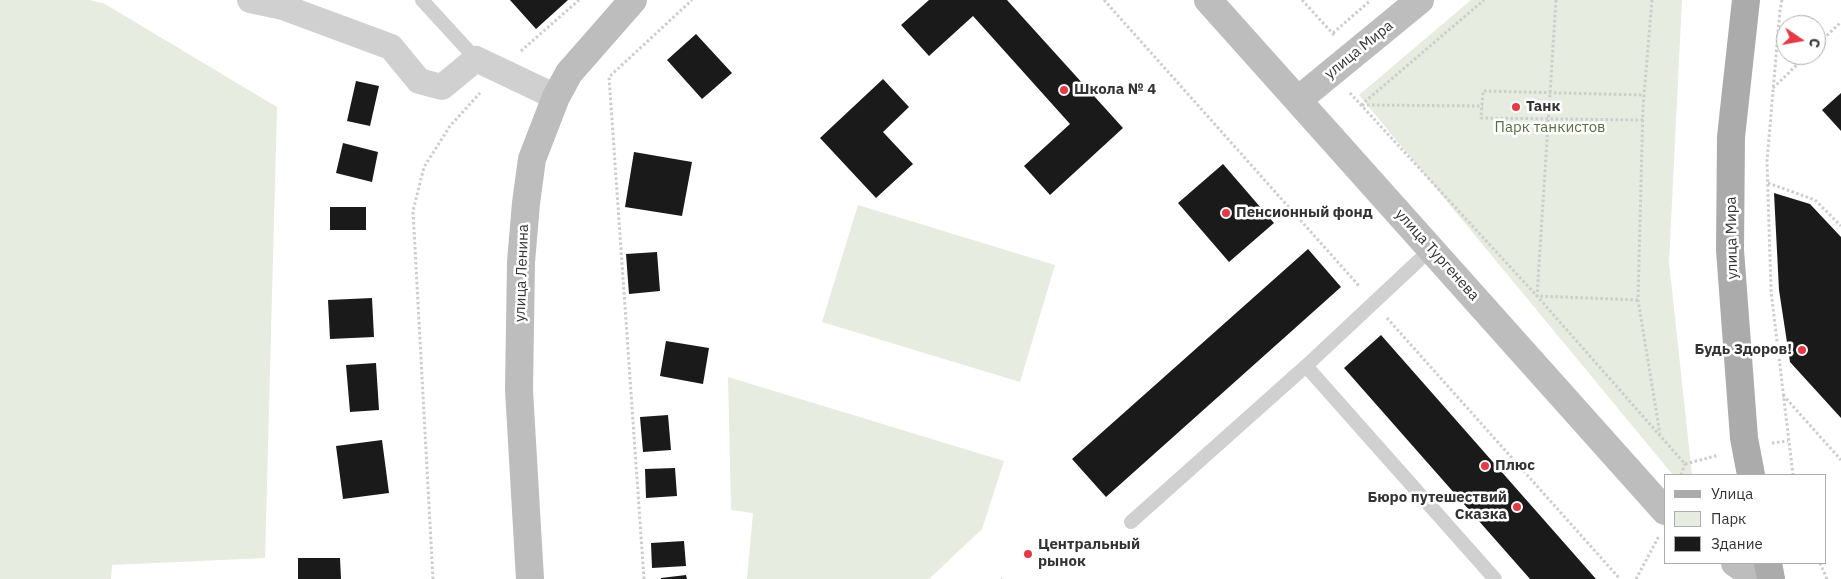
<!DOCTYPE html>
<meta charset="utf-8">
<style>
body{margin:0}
#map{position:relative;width:1841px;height:579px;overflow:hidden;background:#fff;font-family:"IBM Plex Sans",sans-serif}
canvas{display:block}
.legend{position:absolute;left:1664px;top:474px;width:162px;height:90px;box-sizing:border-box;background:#fff;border:1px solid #adadad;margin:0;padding:6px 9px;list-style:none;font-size:15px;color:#333}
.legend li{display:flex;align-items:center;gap:10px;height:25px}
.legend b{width:25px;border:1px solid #adadad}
.north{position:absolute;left:1776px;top:15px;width:50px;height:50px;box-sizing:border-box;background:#fff;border:1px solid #adadad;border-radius:50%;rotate:102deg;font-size:14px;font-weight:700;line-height:20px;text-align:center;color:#333}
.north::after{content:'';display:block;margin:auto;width:18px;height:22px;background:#e63946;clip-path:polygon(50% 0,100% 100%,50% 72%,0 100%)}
</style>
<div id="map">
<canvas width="1841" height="579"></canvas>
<ul class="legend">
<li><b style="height:6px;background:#ababab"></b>Улица</li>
<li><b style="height:14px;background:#e6ecdf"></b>Парк</li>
<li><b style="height:14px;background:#1a1a1a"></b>Здание</li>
</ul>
<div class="north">С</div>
</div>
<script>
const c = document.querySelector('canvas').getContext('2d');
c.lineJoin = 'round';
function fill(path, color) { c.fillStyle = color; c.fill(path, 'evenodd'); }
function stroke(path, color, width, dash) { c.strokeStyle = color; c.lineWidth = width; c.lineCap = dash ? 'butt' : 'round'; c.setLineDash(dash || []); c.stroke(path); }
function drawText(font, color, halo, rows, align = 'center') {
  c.font = font + ' "IBM Plex Sans",sans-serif'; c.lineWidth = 5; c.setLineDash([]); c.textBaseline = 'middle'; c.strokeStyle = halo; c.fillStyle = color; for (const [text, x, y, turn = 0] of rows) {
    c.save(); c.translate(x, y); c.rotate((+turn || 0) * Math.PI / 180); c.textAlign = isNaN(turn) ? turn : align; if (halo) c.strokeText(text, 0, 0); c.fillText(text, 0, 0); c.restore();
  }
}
const green = new Path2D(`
 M0,0H90L105,4L277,107L265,558L112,565L111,579H0Z
 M1471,0H1682L1669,262L1692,475H1673L1359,95Z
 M858,205L1055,265L1020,382L822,322Z
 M728,377L1004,461L982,529L929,579H747L753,513L731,510Z`);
const building = new Path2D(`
 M510,0H568L536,29Z
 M929,0H1007L1123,128L1050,195L1024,166L1070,124L973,16L929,56L901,25Z
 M696,34L732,73L702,99L667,60Z
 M883,79L909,107L883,132L913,164L876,198L820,138Z
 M356,81L379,86L370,126L347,121Z
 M1841,93V131L1822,110Z
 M343,143L378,152L372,182L336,173Z
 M634,152L692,162L682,216L625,207Z
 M1223,164L1274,223L1229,262L1178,203Z
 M1774,193L1810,204L1841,237V418L1790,362L1779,290Z
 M330,207H366V230H330Z
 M1308,249L1341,287L1106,497L1072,459Z
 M657,252L660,291L629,294L626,254Z
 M372,298L374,337L330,339L328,300Z
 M1381,335L1596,579H1530L1344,368Z
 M666,341L709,348L703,384L660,376Z
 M376,363L379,410L350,412L346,365Z
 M668,415L671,450L643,452L640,417Z
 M382,440L389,493L343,499L336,446Z
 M675,468L677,496L646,498L645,469Z
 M684,541L686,566L652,568L651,543Z
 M298,558H340L341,579H298Z
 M686,575L687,579H661V578Z`);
const path = new Path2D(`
 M1104,0L1360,287
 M1302,0L1335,36
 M1556,0L1537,296L1638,300
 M1652,0L1643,107L1638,300L1660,434
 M1782,0L1780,10L1767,161L1771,291L1793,475
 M1333,33L1371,0
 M1816,46L1841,22
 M521,51L579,0
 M1773,88L1807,55
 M1350,93L1537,296L1685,464
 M1361,105L1484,0
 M1362,105L1483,106
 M1643,120L1481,118L1483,91L1644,95
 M1768,183L1815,200L1841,226
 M1387,318L1620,579
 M1783,395L1841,460
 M1772,443L1788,441
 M1685,464L1719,455
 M1681,475L1685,464
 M1820,563L1827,579
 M433,579L413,211L424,167L450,126L480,93
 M644,579L609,77L692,0
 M1001,579H1002
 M1636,579L1659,536`);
const lane = new Path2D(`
 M422,0L476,59
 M1431,249L1306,366L1495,579
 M1131,522L1306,366`);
const street = new Path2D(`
 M250,0L283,7L391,47L419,81L442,87L476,59L556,97`);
const secondary = new Path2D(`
 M1208,0L1665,511
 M1298,100L1420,0
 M1735,563L1758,579
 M530,579L519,390L521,262L526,203L532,159L556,97L569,73L633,0`);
const primary = new Path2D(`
 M1746,0L1731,137L1730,250L1744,438L1751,475
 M1768,563L1771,579`);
const markers = [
 [1064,90,5,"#e63946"],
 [1516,107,5,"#e63946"],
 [1226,213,5,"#e63946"],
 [1802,350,5,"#e63946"],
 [1485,466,5,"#e63946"],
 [1517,507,5,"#e63946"],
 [1028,554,5,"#e63946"]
];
const streetNames = [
 ["улица Мира",1359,50,-39],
 ["улица Мира",1732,238,-91],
 ["улица Тургенева",1437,255,48],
 ["улица Ленина",522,273,-88]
];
const poiNames = [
 ["Школа № 4",1074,90],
 ["Танк",1526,107],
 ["Пенсионный фонд",1236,213],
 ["Будь Здоров!",1792,350,"right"],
 ["Плюс",1495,466],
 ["Бюро путешествий",1507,498,"right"],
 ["Сказка",1507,515,"right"],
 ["Центральный",1038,545],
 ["рынок",1038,562]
];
const parkNames = [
 ["Парк танкистов",1550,128]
];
fill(green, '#e6ecdf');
fill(building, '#1a1a1a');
stroke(path, '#cdcdcd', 3, [2.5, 2.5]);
stroke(lane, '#d0d0d0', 14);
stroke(street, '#d0d0d0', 26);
stroke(secondary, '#bdbdbd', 28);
stroke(primary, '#ababab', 28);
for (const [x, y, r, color] of markers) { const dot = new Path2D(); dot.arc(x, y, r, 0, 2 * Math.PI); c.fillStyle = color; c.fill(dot); stroke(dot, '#fff', 2); }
drawText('15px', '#333', '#fff', streetNames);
drawText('bold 15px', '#333', '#fff', poiNames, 'left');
drawText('15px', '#56703f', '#fff', parkNames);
</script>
